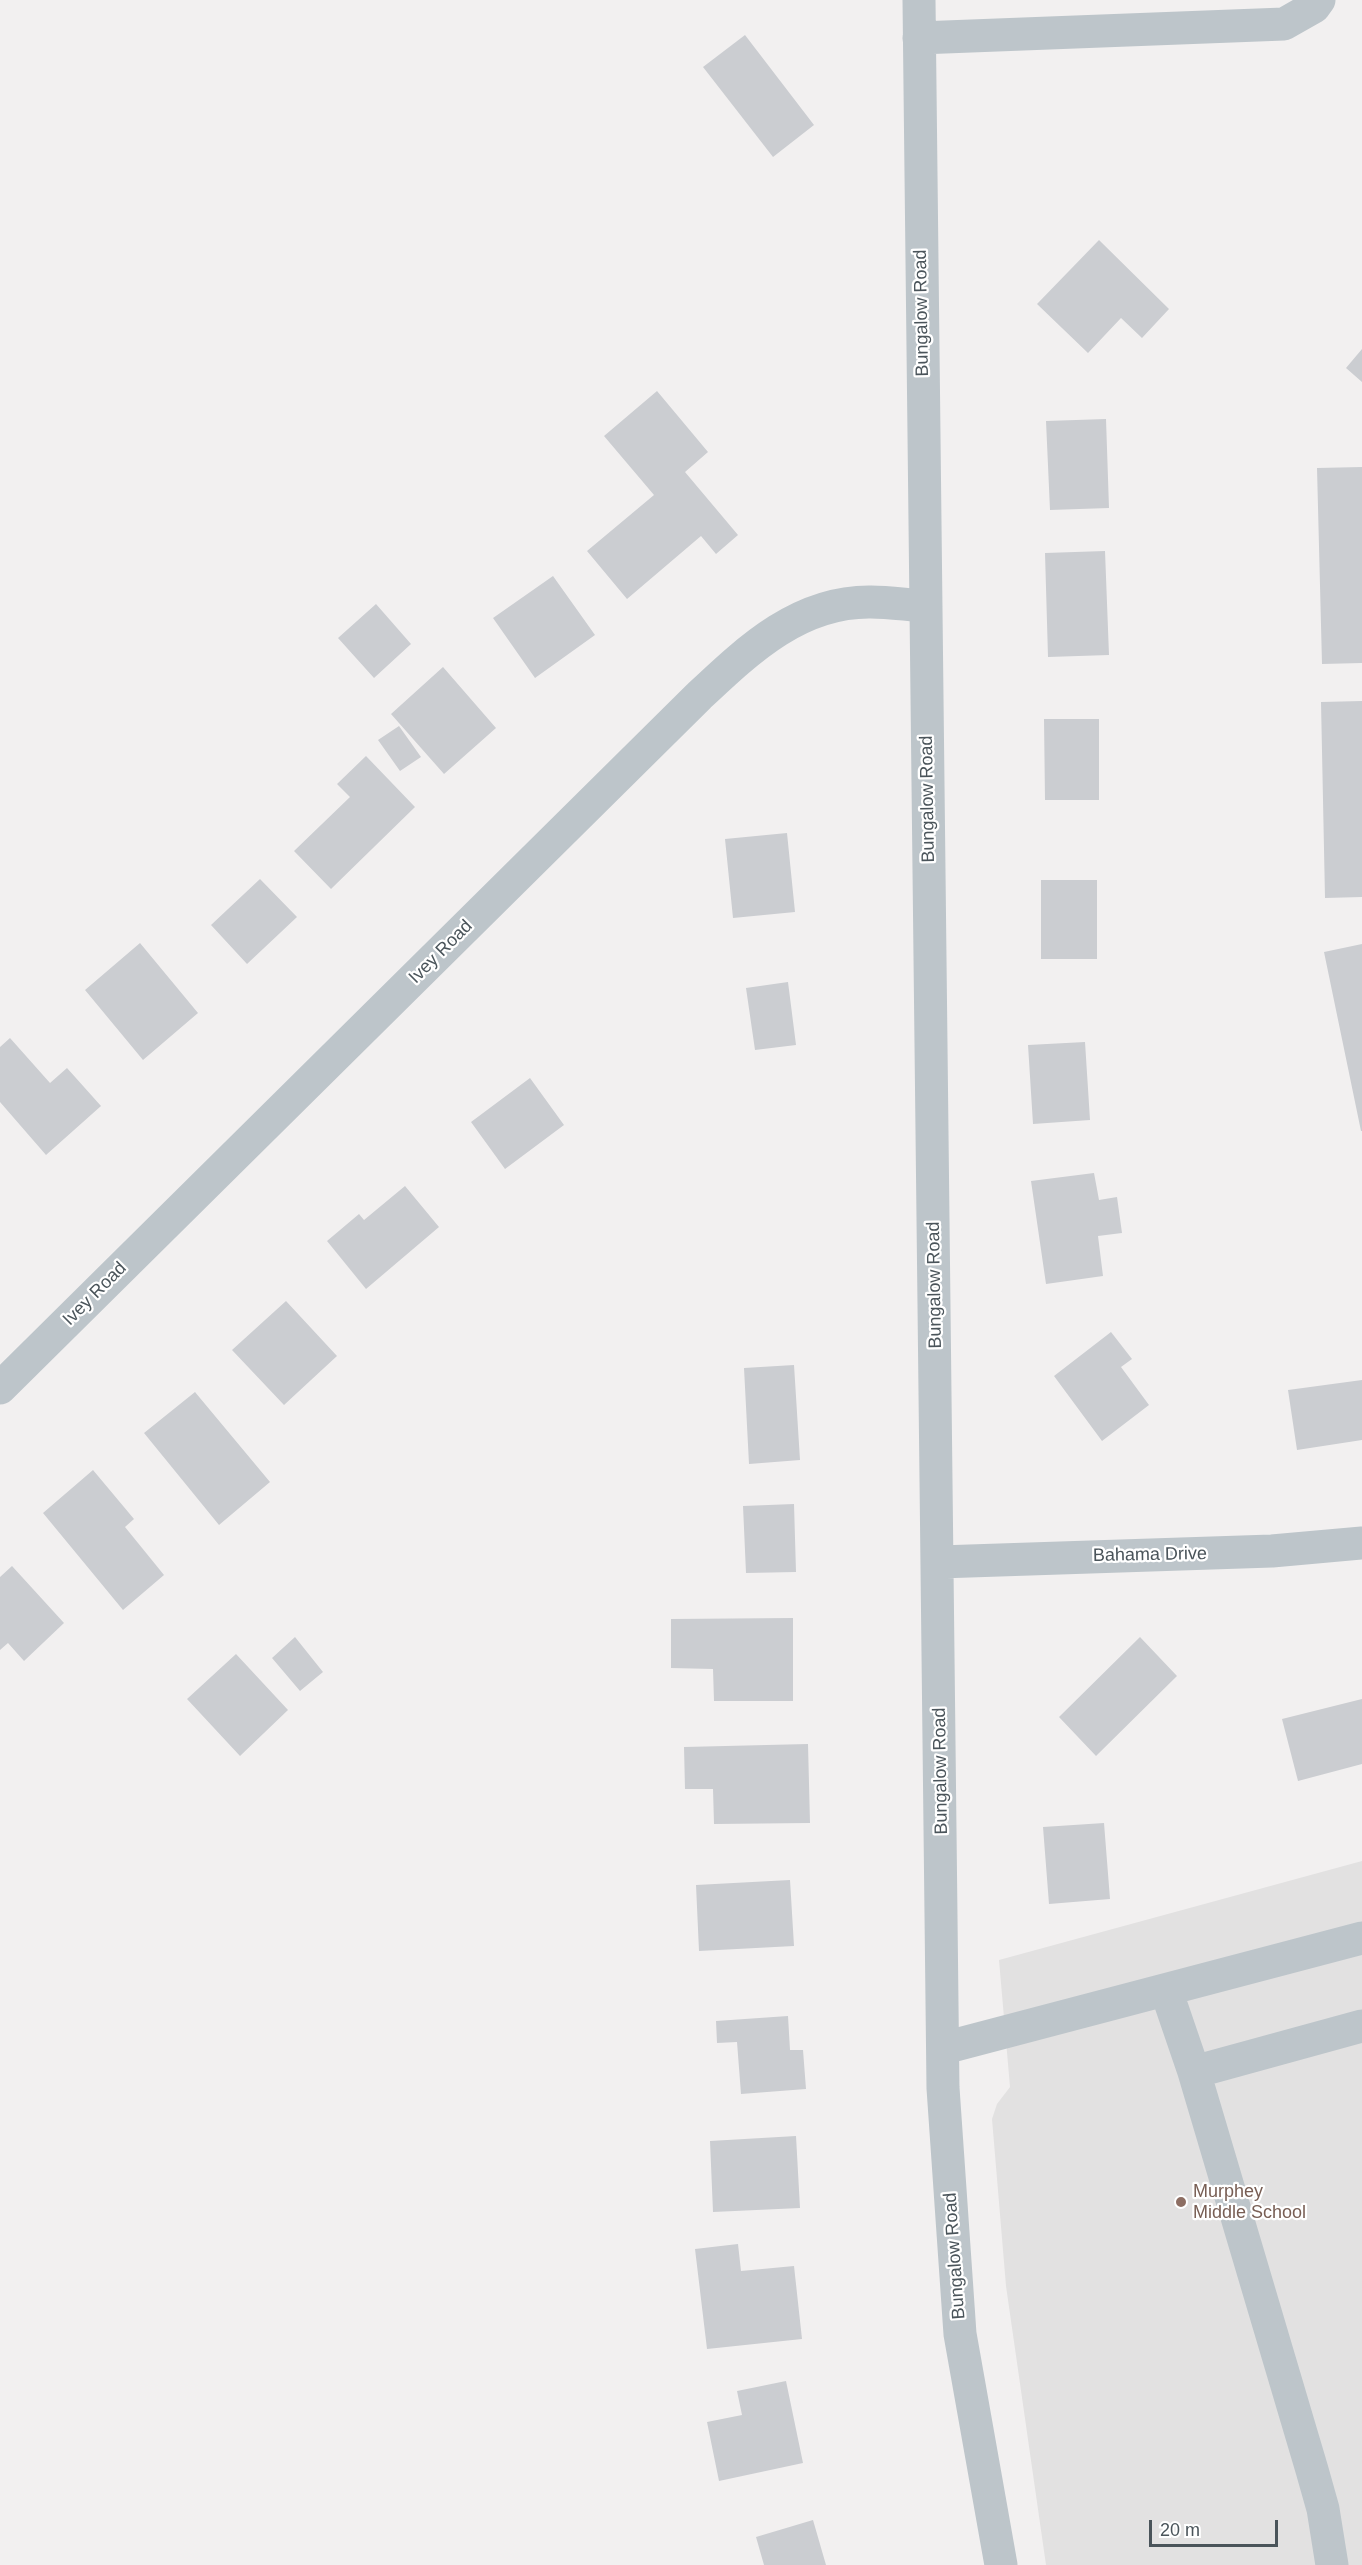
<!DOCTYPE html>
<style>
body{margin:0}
#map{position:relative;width:1362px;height:2565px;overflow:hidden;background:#f2f0f0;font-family:Helvetica,sans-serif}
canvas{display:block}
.scale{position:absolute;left:1149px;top:2520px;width:129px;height:27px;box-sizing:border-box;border:3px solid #4a545a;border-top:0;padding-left:8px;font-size:18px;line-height:21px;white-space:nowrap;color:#4a545a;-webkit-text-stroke:4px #fff;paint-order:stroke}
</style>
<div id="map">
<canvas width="1362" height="2565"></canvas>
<div class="scale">20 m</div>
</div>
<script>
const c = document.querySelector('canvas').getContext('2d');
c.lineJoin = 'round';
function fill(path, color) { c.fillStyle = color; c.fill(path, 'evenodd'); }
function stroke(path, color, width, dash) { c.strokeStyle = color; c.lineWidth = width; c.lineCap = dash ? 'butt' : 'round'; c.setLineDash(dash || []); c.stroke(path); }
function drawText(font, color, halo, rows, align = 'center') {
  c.font = font + ' Helvetica,sans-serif'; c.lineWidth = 4.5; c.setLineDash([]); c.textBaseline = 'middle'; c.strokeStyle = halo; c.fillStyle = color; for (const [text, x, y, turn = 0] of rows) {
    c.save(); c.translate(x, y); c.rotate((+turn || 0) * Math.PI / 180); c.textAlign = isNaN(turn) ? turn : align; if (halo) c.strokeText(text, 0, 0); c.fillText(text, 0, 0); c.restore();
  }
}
const education = new Path2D(`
 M1362,1861V2565H1046L1006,2286L992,2119L997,2104L1010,2087L999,1960Z`);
const building = new Path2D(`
 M745,35L814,125L773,157L703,67Z
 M1099,240L1169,309L1142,338L1121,318L1088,353L1037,304Z
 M1362,349V382L1346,368Z
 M657,391L708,452L685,472L738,535L716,554L701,536L627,599L587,551L654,495L604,436Z
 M1106,419L1109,508L1050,510L1046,421Z
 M1362,467V663L1322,664L1317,468Z
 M1105,551L1109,655L1048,657L1045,553Z
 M553,576L595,635L535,678L493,618Z
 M376,604L411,644L374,678L338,638Z
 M443,667L496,728L444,774L391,714Z
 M1362,701V897L1325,898L1321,702Z
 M1044,719H1099V800H1045Z
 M399,726L421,757L400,771L378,740Z
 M366,756L415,807L331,889L294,851L350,797L337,784Z
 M787,833L795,912L733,918L725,839Z
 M260,879L297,917L247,964L211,925Z
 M1041,880H1097V959H1041Z
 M140,943L198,1013L143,1060L85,990Z
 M1362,944V1131H1361L1324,952Z
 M788,982L796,1045L755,1050L746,988Z
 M10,1038L50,1083L67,1068L101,1106L46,1155L0,1102V1047Z
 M1085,1042L1090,1120L1033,1124L1028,1045Z
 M530,1078L564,1125L505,1169L471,1122Z
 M1094,1173L1099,1200L1117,1197L1122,1233L1098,1236L1103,1276L1046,1284L1031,1181Z
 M405,1186L439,1227L366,1289L327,1241L359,1214L364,1220Z
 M286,1301L337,1356L284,1405L232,1350Z
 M1111,1332L1132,1359L1121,1367L1149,1405L1102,1441L1054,1376Z
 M794,1365L800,1460L749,1464L744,1368Z
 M1362,1380V1440L1297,1450L1288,1390Z
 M195,1392L270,1482L219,1525L144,1433Z
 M93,1470L134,1519L125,1527L164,1575L123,1610L43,1513Z
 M794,1504L796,1572L746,1573L743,1506Z
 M12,1566L64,1623L24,1661L8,1643L0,1650V1577Z
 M793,1618V1701H714L713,1669L671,1668V1619Z
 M295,1637L323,1672L300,1691L272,1658Z
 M1140,1637L1177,1676L1096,1756L1059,1717Z
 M236,1654L288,1710L240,1756L187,1699Z
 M1362,1699V1764L1298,1781L1282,1719Z
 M808,1744L810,1823L714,1824L713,1789H685L684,1747Z
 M1104,1823L1110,1899L1049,1904L1043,1827Z
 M790,1880L794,1946L699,1951L696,1885Z
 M788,2016L790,2050H803L806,2089L741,2094L737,2042L717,2043L716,2021Z
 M796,2136L800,2208L713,2212L710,2141Z
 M738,2244L741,2271L794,2266L802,2339L707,2349L695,2249Z
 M786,2381L803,2463L719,2481L707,2422L742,2415L737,2391Z
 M813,2520L826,2565H764L756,2537Z`);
const minor = new Path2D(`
 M919,0L943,2088L960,2334L1001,2565
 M919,38L1284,24L1314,7L1319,0
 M0,1388L699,696C748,650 799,601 871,602C889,602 908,605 926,606
 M939,1562L1272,1551L1362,1543
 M1166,1990L1194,2072L1312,2470L1323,2509L1332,2565
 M944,2048L1362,1938
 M1194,2072L1362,2026`);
const markers = [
 [1181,2202,6,"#8d6e63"]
];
const streetNames = [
 ["Bungalow Road",922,313,-91],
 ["Bungalow Road",928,799,-91],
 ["Ivey Road",441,952,-45],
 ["Bungalow Road",935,1285,-91],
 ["Ivey Road",95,1294,-45],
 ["Bahama Drive",1150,1555,-1],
 ["Bungalow Road",941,1771,-91],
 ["Bungalow Road",955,2256,-94]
];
const educationNames = [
 ["Murphey",1193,2192],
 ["Middle School",1193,2213]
];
fill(education, '#e2e1e1');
fill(building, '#cbcdd1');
stroke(minor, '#bdc5ca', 33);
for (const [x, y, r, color] of markers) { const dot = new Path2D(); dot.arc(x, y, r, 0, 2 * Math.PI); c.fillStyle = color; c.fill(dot); stroke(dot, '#fff', 2); }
drawText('18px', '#4a545a', '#fff', streetNames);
drawText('18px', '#785e54', '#fff', educationNames, 'left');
</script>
